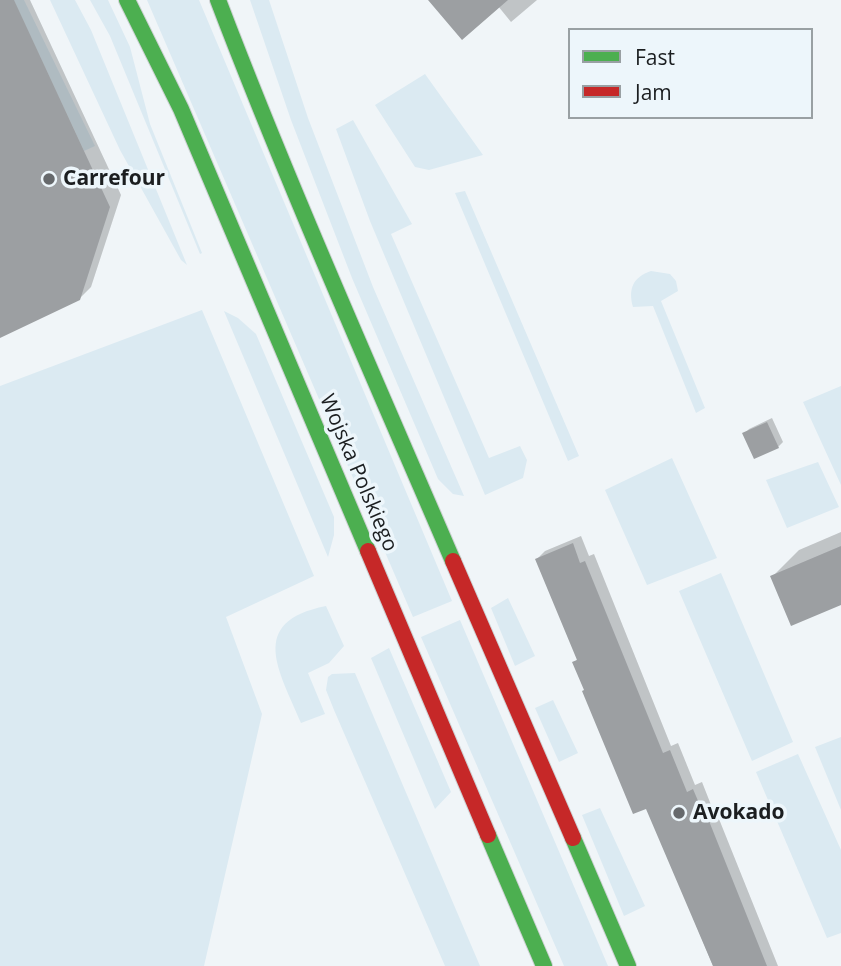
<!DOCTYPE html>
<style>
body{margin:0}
#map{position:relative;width:841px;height:966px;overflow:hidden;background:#f0f5f8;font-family:"Open Sans",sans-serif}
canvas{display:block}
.legend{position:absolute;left:568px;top:28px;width:245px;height:91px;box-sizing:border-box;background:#edf6fb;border:2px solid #99a0a3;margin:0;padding:9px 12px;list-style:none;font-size:21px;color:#1b1e20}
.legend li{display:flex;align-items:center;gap:14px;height:35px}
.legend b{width:35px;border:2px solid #99a0a3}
</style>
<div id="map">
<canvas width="841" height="966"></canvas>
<ul class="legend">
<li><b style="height:9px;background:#4caf50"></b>Fast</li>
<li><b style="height:9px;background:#c62828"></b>Jam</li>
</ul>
</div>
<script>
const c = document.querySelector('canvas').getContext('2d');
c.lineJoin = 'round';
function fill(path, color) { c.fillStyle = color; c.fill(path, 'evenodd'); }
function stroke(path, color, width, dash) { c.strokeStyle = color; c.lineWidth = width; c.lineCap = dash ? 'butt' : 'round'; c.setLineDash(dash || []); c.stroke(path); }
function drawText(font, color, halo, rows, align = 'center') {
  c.font = font + ' "Open Sans",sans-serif'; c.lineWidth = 7; c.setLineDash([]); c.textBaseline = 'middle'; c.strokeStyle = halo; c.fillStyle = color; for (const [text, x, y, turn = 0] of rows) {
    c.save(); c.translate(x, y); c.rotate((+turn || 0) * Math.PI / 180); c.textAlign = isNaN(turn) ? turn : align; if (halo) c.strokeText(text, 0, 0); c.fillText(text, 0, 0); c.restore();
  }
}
const green = new Path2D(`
 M5,0H24L95,146L84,151L14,1Z
 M50,0H75L91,30L187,265L181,260L120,150Z
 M90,0H108L130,47L150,124L202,253L200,254L110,36Z
 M147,0H199L452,601L413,617Z
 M250,0H269L308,118L373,287L464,496L453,494L438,479L352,278L291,120Z
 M425,74L483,155L429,170L415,167L375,105Z
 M353,120L412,224L391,234L489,458L520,446L527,460L523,478L485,495L370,221L336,129Z
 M465,191L579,456L568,461L455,193Z
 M651,271L670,274L676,281L678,291L661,301L705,408L696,413L653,306L633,307C628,289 633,277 651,271Z
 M202,310L314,576L226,617L262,714L204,966H0V386Z
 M224,311L238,318L256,334L334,517V535L328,557Z
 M841,386V485L803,402Z
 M672,458L717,558L647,585L605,490Z
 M818,462L839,507L787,528L766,480Z
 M721,573L793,742L752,761L679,591Z
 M508,598L535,656L515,666L491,608Z
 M326,606L344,646L329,663L308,673L325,714L301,723C280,672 246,622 326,606Z
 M460,620L608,966H564L421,637Z
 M389,648L451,792L435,809L371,658Z
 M355,673L480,966H445L334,710L326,690L328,677L332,674Z
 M553,700L578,753L559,762L535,708Z
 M841,737V810L815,747Z
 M798,754L841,850V933L827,938L756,772Z
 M600,808L645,906L624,916L582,815Z`);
const shadow = new Path2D(`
 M5,0H30L121,195L91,287L79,299L0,336V2Z
 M430,0H537L511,22L498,6Z
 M772,418L783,442L778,447L744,434L749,429Z
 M841,532V603L772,577L799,550Z
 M581,536L589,556L594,554L671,746L678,743L695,785L702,782L715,815L717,814L778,966H713L647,806L586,690L575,662L578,658L537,559L545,551Z`);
const building = new Path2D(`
 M0,0H14L110,207L80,300L0,338Z
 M428,0H508L462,40Z
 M767,422L779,448L754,459L742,433Z
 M573,543L580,563L585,561L663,753L670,750L687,792L693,789L707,822L709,821L767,966H713L646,809L633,814L582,691L584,690L572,662L577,660L535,559Z
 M841,546V605L791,626L770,576Z`);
const fast = new Path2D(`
 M127,0L181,109L368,551
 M218,0C290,189 373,375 453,561
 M488,835L544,966
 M573,838L628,966`);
const jam = new Path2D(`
 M368,551L488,835
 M453,561L573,838`);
const markers = [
 [49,179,7,"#66696c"],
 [679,813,7,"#66696c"]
];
const poiNames = [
 ["Carrefour",63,179],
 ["Avokado",693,813]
];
const streetNames = [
 ["Wojska Polskiego",358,473,67]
];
fill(green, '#dbeaf2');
fill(shadow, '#0003');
fill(building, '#9c9fa2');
stroke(fast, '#ced2d4', 18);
stroke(jam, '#ced2d4', 18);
stroke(fast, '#4caf50', 16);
stroke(jam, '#c62828', 16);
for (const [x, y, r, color] of markers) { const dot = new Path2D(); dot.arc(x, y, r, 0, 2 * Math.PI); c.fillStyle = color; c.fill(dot); stroke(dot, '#edf6fb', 2.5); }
drawText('bold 21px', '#1b1e20', '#edf6fb', poiNames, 'left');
drawText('21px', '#1b1e20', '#edf6fb', streetNames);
</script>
